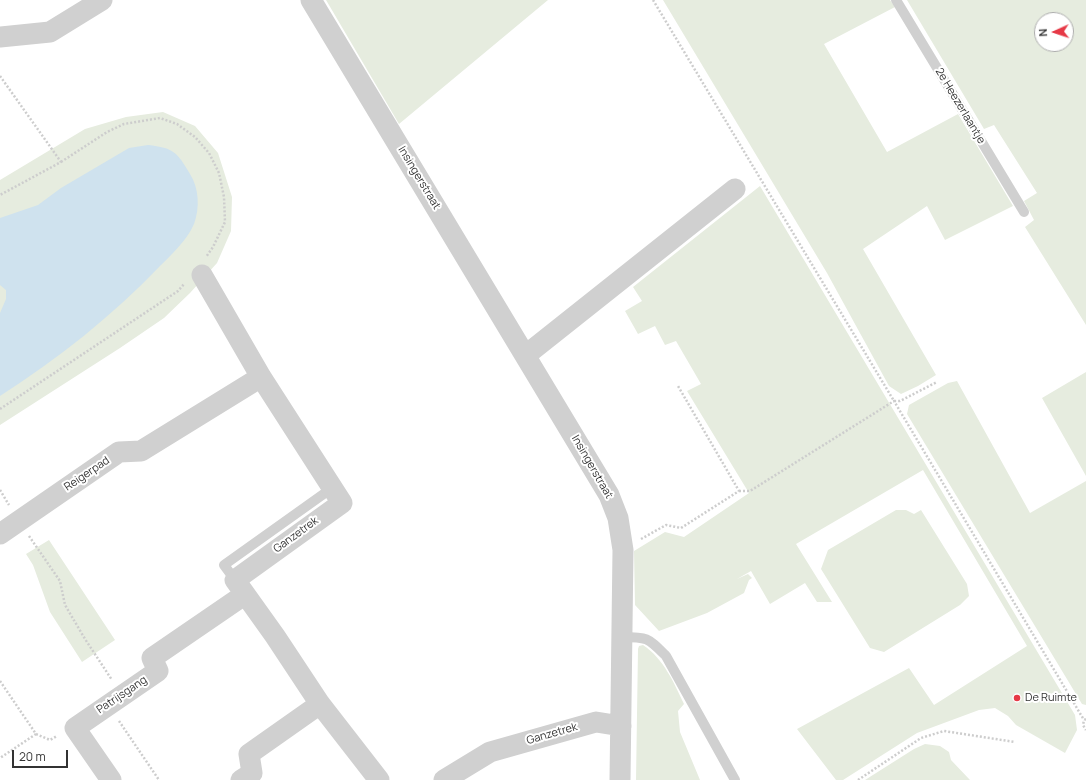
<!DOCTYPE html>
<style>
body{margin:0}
#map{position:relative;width:1086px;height:780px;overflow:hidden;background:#fff;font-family:Manrope,sans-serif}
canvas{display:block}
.north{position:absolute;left:1034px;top:12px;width:40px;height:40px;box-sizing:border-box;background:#fff;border:1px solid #adadad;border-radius:50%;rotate:267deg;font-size:11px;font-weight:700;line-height:16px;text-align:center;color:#333}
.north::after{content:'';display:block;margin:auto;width:14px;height:18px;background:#e63946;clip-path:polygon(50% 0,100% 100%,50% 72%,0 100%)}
.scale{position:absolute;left:12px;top:750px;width:56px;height:18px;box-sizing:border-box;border:2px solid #333;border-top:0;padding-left:5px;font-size:12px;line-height:14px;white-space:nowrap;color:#333;-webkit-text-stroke:3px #fff;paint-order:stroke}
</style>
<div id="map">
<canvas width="1086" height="780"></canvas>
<div class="north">N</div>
<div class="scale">20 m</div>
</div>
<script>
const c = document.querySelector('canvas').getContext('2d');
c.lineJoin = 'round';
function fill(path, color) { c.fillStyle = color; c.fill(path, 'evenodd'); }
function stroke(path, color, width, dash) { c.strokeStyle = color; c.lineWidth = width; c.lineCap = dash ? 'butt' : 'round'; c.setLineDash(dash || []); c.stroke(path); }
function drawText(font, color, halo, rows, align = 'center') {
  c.font = font + ' Manrope,sans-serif'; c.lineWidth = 4; c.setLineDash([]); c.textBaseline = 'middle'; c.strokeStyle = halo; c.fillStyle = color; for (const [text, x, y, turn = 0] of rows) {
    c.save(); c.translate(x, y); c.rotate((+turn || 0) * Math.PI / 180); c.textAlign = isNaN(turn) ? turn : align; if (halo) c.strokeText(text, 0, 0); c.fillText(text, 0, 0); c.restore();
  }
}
const green = new Path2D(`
 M326,0H548L399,124Z
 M663,0H890L895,7L824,44L887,152L958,114L1013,206L945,240L927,206L863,249L936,375L918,386L901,394L889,386L827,273Z
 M907,0H1086V325L1025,227L1034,220L1024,201L1037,193L994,125L984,129ZM1042,20H1066V44H1042Z
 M163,112L195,126L218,153L232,197L231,231L217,263L190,293L164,318L120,348L0,425V180L85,129L126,117Z
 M760,186L1075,715L1077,730L1065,753L1016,725L1008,716L995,708L979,710L917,733L843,780H836L797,729L909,668L934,705L1027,646L923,470L796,544L832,602H817L805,583L770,604L751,571L737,579L748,574L752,578L749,580L744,593L707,613L659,631L635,605L634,551L665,532L684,537L749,493L687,391L701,384L676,341L665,345L655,326L638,334L625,311L642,301L633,287Z
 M1086,372V476L1042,398Z
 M957,381L1030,513L1086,481V705L1082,704L907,414L909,405L948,383Z
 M896,510H906L914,514L921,510L967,584L969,596L960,605L884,652L870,648L821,569L828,550Z
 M49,540L115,640L82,662L50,612L33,565L26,554Z
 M643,645C664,659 674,683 684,704L678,711L680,732L700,780H636L638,649L639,646Z
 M925,744L940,746L949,752L951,760L970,780H865L914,749Z`);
const water = new Path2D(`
 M148,145C174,148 177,152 190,174C199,188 200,208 194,224C187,240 172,254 160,266C112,316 58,359 0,396V313L6,299V290L0,285V218L38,205L61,188L129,148Z`);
const path = new Path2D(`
 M653,0L894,401H900L937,382
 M0,76L61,162L0,195
 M61,162L107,132L124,124L160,118L177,124L195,137L209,153L219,173L224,197L225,222L213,247L206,257
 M0,409L178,291L184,284
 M0,490L9,505
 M739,491H750L894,401L1084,720
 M29,536L60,581L65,605L85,639L112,680
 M641,539L666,525L681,528L739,491L678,386
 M0,681L36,734L0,758
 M1086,719L1084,720L1083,725L1086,730
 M119,721L159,780
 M36,734L50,740L57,736
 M858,780L921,738L944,731L1015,742`);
const lane = new Path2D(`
 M896,0L1024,212
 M235,580L224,565L332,488
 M622,637C648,637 648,638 666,656L735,780`);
const street = new Path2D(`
 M311,0L609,495L618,518L623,550L620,780
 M0,37L50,32L102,0
 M202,275L261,377L342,503L235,580L275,636L320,704L379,780
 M526,355L735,189
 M0,534L119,452L141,451L261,377
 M111,780L75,728L158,671L152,658L244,595
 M241,780L252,773L249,754L320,704
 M444,780L490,752L596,722L621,726`);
const markers = [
 [1017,698,4,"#e63946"]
];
const streetNames = [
 ["2e Heezerlaantje",960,106,59],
 ["Insingerstraat",419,178,59],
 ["Insingerstraat",592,467,60],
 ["Reigerpad",87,474,-34],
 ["Ganzetrek",296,535,-36],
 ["Patrijsgang",122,695,-34],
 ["Ganzetrek",552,734,-16]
];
const poiNames = [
 ["De Ruimte",1025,698]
];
fill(green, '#e6ecdf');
fill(water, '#cfe2ee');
stroke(path, '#cdcdcd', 2.5, [2, 2]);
stroke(lane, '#d0d0d0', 10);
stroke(street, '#d0d0d0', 21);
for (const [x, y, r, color] of markers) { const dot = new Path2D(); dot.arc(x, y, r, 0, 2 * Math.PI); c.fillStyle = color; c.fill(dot); stroke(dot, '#fff', 1.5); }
drawText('11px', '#333', '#fff', streetNames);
drawText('11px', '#333', '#fff', poiNames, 'left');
</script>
